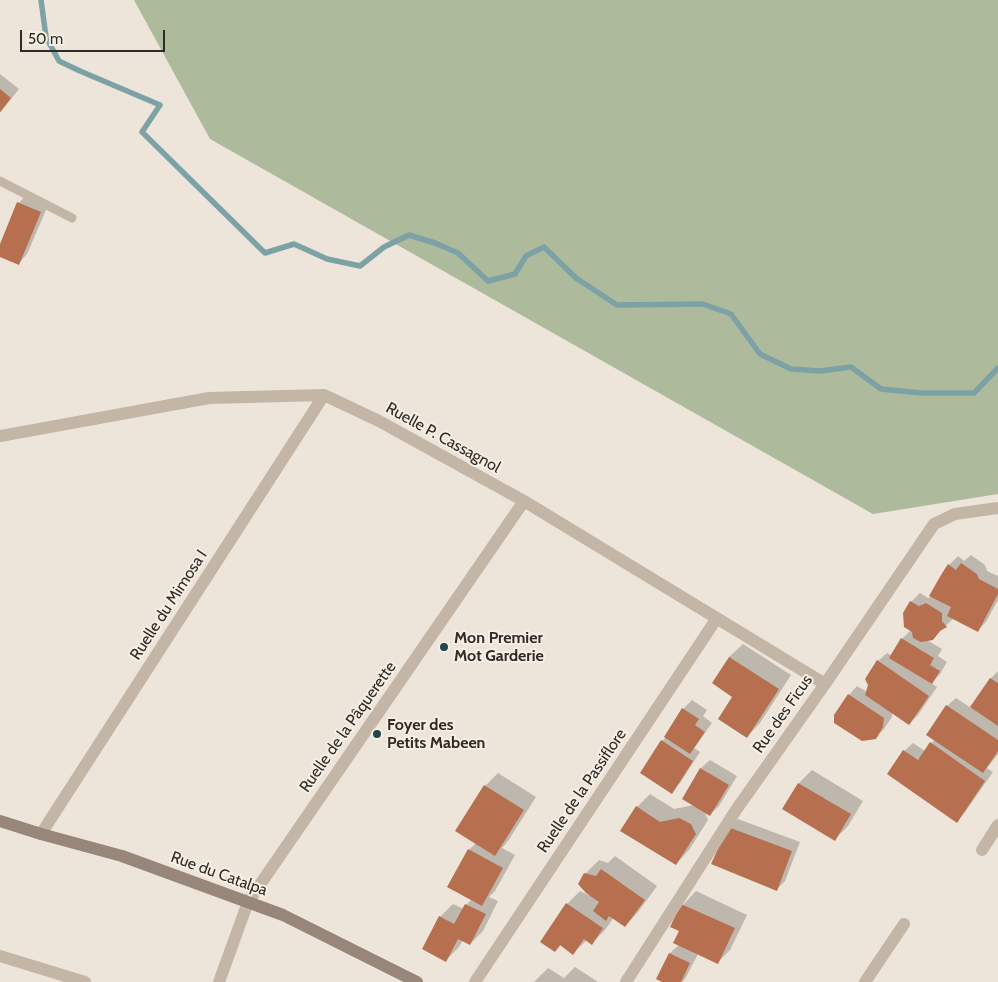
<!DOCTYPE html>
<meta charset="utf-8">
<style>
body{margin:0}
#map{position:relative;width:998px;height:982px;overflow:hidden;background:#ede5da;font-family:Cabin,sans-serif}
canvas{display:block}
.scale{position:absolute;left:20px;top:30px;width:145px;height:22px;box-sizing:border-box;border:2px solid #312b27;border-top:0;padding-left:6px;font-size:15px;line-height:18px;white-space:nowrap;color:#312b27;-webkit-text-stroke:4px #f6efe5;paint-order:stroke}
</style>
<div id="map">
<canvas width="998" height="982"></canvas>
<div class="scale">50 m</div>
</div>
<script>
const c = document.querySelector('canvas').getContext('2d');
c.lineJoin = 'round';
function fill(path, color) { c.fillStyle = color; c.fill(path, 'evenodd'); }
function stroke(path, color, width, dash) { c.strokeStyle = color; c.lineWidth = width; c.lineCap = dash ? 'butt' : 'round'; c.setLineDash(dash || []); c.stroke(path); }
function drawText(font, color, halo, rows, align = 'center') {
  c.font = font + ' Cabin,sans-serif'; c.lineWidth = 4; c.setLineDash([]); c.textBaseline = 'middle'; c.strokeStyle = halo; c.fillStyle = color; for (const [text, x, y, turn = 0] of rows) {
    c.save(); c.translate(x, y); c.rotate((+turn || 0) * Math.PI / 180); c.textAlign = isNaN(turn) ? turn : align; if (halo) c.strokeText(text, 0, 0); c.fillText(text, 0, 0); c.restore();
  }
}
const green = new Path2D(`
 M134,0H998V494L873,514L210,139Z`);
const shadow = new Path2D(`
 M0,74L19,89L0,113Z
 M27,194L49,203L27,254L19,263L0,255V248L19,203Z
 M971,555L985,565L987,571L998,576V600L986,622L977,631L954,618L932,639L927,640L942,649L938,656L947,662L940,674L931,683L937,687L918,715L909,724L892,712V717L884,729L875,738L849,695L857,686L867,692L878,661L887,653L892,656L902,639L911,630L904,613L911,602L920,593L928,598L933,596L949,565L958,556L964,561Z
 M743,644L791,675L760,723L747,737L734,696L729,657Z
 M998,671V754L987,768L993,772L965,812L957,821L904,751L913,743L925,751L935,739L947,706L956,698L971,708L991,678Z
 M692,700L707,710L703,716L712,723L694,748L700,752L680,783L671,792L662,741L666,737L683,709Z
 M710,760L737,776L719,806L710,814L704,810L708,820L689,850L676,864L637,807L650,794L674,809L694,805L683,798L701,768Z
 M812,770L863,801L848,826L835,839L784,809L799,783Z
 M498,773L536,797L508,841L502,848L515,855L495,891L489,897L498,901L483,931L470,944L463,940L459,947L446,960L440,917L453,904L464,909L466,905L472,899L469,850L476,843L485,786Z
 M738,819L800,842L785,881L776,890L729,827Z
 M615,856L657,886L638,912L625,926L614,917L605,930L592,943L587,940L573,953L561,945L555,951L542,941L567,904L580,891L590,896L579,884L585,874L599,860L608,863Z
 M696,891L747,915L730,950L717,963L698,954L685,979L682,982H665L658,978L670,953L679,945L683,905Z
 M575,967L598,982H534L548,968L564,978Z`);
const stream = new Path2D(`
 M41,0L46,37L59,61L80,71L160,105L142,132L265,253L294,244L327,259L360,266L384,247L409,235L435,243L458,253L488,281L515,274L526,256L544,247L576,278L617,305L703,304L731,314L760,354L791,369L820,371L851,367L881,389L921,393H974L998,368`);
const building = new Path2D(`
 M0,89L11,98L0,112Z
 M17,202L41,212L19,265L0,257V244Z
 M961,563L977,574L979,579L998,589V594L978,632L947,616L951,607L929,596L941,575L948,564L956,570Z
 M910,601L919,606L926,603L942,613V621L947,627L940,631L933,640L921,642L913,638L912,632L904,627L903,613Z
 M901,638L934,658L930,665L940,671L932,684L889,658Z
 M729,657L779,689L747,738L718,719L732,697L712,683Z
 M877,660L929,696L909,725L865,695L868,685L865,679Z
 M990,678L998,683V726L970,707Z
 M848,694L884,718L883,727L876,739L862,741L834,723V715Z
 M946,705L998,740V751L983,773L926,735Z
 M682,708L699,719L695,725L705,732L690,754L664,737Z
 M661,740L693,761L672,794L640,773Z
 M930,742L985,781L957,823L887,774L903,750L918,760Z
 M700,768L729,785L710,816L682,799Z
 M798,783L851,814L835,841L782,809Z
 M484,785L524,810L495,856L455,831Z
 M636,806L660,822L679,818L691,824L696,834L676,865L620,831Z
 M728,827L792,851L777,891L711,864Z
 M468,849L503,868L482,906L447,887Z
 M601,869L645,900L625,927L609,916L606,921L593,911L599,902L586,893L578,884L584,873L596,876Z
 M566,903L603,928L592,945L584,939L573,955L560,945L555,952L540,942Z
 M465,904L486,914L470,945L458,939L446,962L422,949L439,916L454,924Z
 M681,904L735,928L718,964L673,943L679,931L670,927Z
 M669,953L690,963L681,982H662L656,979Z`);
const lane = new Path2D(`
 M0,181L72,218`);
const street = new Path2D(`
 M0,436L209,398L324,395L379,421L524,501L825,684
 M41,834L324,395
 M982,850L998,825
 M0,956L85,982
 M219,982L248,902L524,501
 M475,982L717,618
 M626,982L736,810L825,684L934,524L955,514L998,508
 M865,982L904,924`);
const secondary = new Path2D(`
 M0,821L41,834L122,856L283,915L417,982`);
const markers = [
 [444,647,5,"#22474d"],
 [377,734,5,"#22474d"]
];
const streetNames = [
 ["Ruelle P. Cassagnol",443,438,29],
 ["Ruelle du Mimosa I",169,605,-57],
 ["Rue des Ficus",783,714,-55],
 ["Ruelle de la Pâquerette",348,727,-55],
 ["Ruelle de la Passiflore",582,791,-56],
 ["Rue du Catalpa",219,874,20]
];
const poiNames = [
 ["Mon Premier",454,638],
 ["Mot Garderie",454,656],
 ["Foyer des",387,725],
 ["Petits Mabeen",387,743]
];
fill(green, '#aeba9c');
fill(shadow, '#0003');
stroke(stream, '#7ca2a6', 5.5);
fill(building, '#b66f4f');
stroke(lane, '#c3b6a7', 9);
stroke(street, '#c3b6a7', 12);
stroke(secondary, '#978679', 12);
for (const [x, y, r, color] of markers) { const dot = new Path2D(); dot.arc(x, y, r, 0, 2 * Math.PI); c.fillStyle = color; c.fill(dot); stroke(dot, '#f6efe5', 2); }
drawText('16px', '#312b27', '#f6efe5', streetNames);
drawText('bold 16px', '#312b27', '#f6efe5', poiNames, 'left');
</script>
